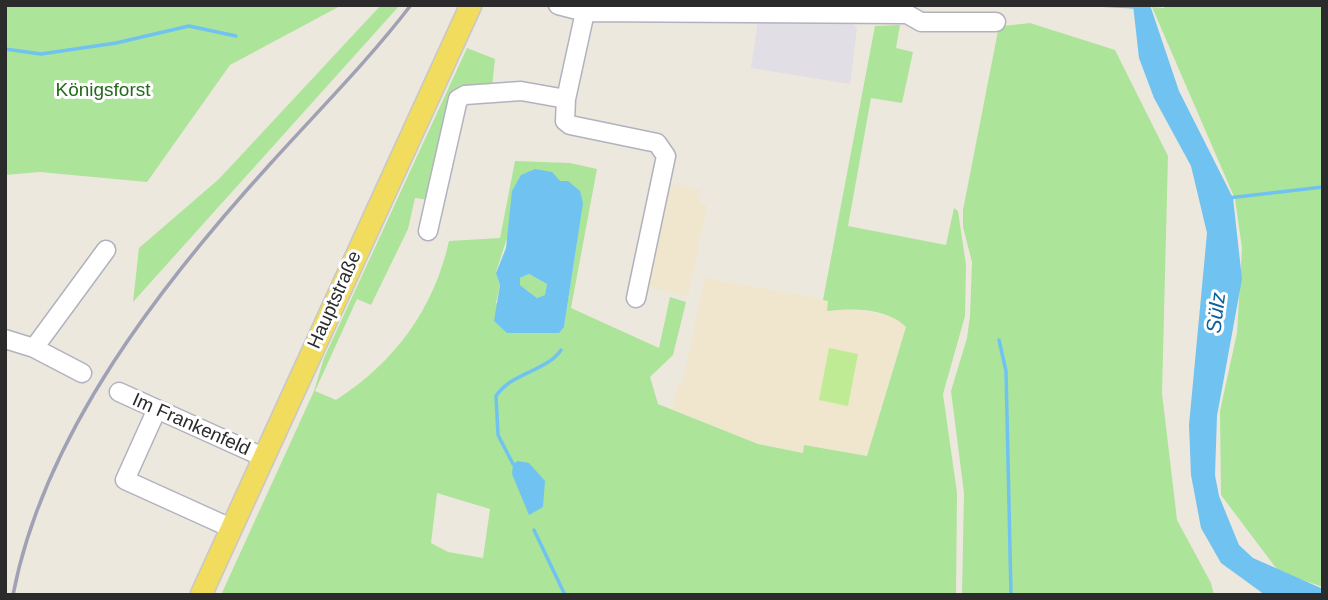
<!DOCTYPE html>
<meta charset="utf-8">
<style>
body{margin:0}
#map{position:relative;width:1328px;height:600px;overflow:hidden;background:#ede8dd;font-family:Arial,sans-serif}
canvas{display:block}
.frame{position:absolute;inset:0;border:7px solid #2b2b2b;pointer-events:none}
</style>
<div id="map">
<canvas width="1328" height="600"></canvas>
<div class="frame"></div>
</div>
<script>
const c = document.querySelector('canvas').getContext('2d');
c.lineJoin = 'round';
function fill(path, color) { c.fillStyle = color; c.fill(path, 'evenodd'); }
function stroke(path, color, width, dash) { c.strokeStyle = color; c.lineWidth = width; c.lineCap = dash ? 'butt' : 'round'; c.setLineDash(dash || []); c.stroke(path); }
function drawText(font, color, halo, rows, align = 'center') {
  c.font = font + ' Arial,sans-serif'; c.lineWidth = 6; c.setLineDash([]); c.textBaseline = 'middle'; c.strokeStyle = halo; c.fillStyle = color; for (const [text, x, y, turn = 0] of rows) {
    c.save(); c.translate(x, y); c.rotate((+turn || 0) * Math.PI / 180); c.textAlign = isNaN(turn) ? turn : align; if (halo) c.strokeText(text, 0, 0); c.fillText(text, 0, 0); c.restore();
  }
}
const industrial = new Path2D(`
 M758,21L852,22L857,28L850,84L751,68Z`);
const education = new Path2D(`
 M662,182L700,190L698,203L707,205L688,296L640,285Z
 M705,278L828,300V311L848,308L895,317L906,327L867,456L805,445L803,453L758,444L672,409L678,384H682Z`);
const green = new Path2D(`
 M5,5H342L230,65L147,182L40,172L5,175Z
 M381,5H400L133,302L139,248L219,179Z
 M1165,5H1323V587L1279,572L1221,495L1220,411L1237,333L1242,248L1235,199L1152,7L1164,8Z
 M1030,23L1115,50L1168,156L1162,393L1177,520L1211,583L1214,595H962L964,493L951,391L967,338L970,316L972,262L963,227V210L998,31L1003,26Z
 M900,25L896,48L913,52L902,103L871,98L848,226L946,245L954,208L958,211L966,265L965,316L943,394L957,493L956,595H221L314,391L324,358L467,48L495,59L492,87L454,92L442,131L428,200L415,198L408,229L371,305L357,299L315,391L336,400C394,363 434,309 449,241L500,238L515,161L570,163L597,169L571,308L659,348L670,297L686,302L673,355L650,377L658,404L758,444L803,453L804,445L867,456L906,327C887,308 853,308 827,311L828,301L823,300L875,26ZM508,235L577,241L564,327L496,303L500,285L496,272ZM437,493L490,509L483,558L448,552L431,543Z
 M529,274L547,284L546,295L537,298L520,285V278Z`);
const pitch = new Path2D(`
 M829,348L858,354L848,406L819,400Z`);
const water = new Path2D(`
 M1133,5H1150L1179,91L1233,198L1242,279L1217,416L1215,475L1219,496L1239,545L1253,558L1323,589V595H1265L1221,563L1201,528L1191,475L1189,425L1207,233L1191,166L1154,98L1139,58Z
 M535,169L552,172L560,181H568L580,191L583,203L564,327L559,333H507L494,321L500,285L496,273L506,248L512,191L521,175ZM529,274L547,284L545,295L537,298L520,285V278Z
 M518,461L529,463L545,481L543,507L529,515L512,474L513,464Z`);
const stream = new Path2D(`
 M1097,5L1137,7
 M5,49L41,54L116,43L189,26L236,36
 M1228,198L1323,187
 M999,340L1006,371L1011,595
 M513,464L498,435L496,396C512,372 546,372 561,350
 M534,530L565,595`);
const minor = new Path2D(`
 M558,5L585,12L907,14L921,22H996
 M585,12L566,99L565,121L570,125L657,143L666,156L636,298
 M428,231L458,99L465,95L521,91L566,99
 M5,339L34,348L82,373
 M34,348L106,250
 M119,392L263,457
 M157,409L125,480L231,528`);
const major = new Path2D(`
 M201,595L471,5`);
const rail = new Path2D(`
 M13,595C44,433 162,283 271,163C318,111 368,61 411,5`);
const parkNames = [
 ["Königsforst",103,91]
];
const streetNames = [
 ["Hauptstraße",335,300,-66],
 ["Im Frankenfeld",191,425,24]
];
const waterNames = [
 ["Sülz",1217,313,-83]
];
fill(industrial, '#e1dee5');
fill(education, '#efe6cd');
fill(green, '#ace499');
fill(pitch, '#bfeb95');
fill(water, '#70c3f0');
stroke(stream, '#70c3f0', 3.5);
stroke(minor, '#b1b2bf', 21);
stroke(major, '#c8c8c8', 24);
stroke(minor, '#fff', 18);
stroke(major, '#f2dc5d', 21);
stroke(rail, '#a0a1b5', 3.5);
drawText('19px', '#24691a', '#fff', parkNames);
drawText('19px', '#2b2b2b', '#fff', streetNames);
drawText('italic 21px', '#0c609e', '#fff', waterNames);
</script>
